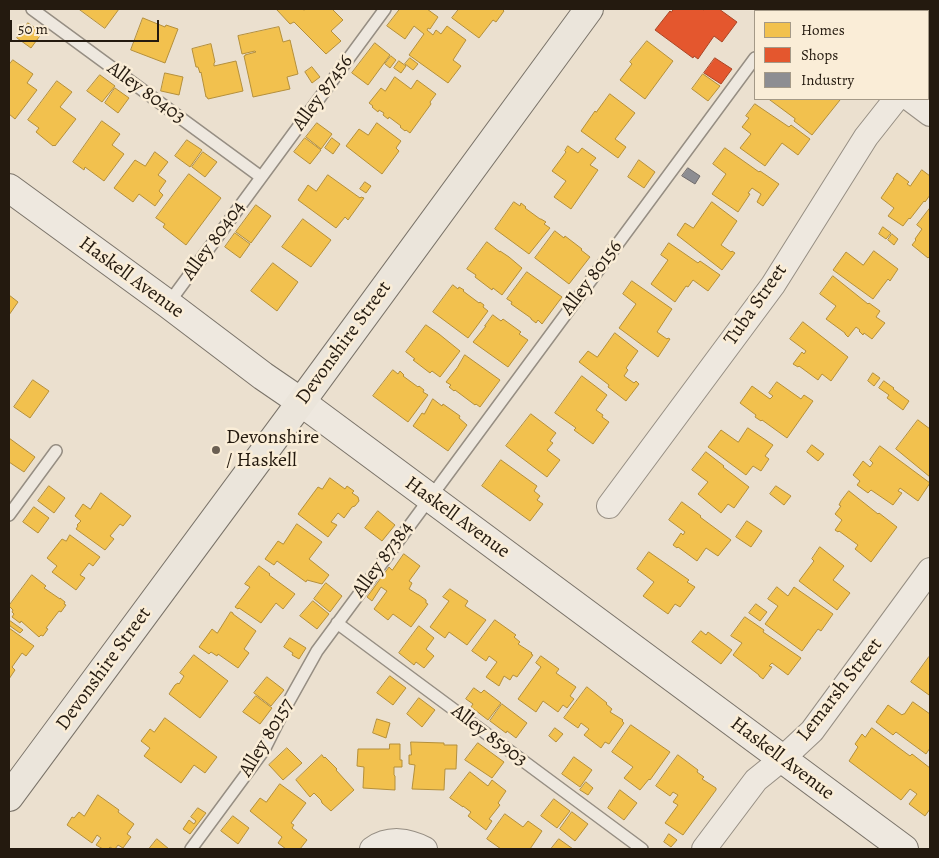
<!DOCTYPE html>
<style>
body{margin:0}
#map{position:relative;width:939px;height:858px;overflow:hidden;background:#ebe0cf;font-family:Alegreya,serif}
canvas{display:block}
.frame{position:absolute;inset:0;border:10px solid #241a0f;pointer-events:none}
.legend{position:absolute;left:754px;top:10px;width:175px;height:90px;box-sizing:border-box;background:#faedd7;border:1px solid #a49987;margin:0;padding:6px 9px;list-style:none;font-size:15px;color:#241a0f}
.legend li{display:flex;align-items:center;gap:10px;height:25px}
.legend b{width:25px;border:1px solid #a49987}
.scale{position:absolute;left:10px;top:20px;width:149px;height:22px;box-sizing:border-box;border:2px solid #241a0f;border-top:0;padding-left:6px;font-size:15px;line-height:18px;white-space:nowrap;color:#241a0f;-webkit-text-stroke:4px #faedd7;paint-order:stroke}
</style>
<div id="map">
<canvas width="939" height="858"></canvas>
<div class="frame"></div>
<ul class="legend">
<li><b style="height:14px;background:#f2c14e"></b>Homes</li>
<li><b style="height:14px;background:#e4572e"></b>Shops</li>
<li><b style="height:14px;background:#8d8d92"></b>Industry</li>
</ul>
<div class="scale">50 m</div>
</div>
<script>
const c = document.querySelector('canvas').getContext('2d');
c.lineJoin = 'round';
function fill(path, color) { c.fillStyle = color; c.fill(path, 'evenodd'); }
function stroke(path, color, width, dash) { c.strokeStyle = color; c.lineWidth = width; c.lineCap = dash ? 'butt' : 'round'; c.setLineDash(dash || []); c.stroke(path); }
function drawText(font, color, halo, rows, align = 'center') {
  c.font = font + ' Alegreya,serif'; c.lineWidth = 5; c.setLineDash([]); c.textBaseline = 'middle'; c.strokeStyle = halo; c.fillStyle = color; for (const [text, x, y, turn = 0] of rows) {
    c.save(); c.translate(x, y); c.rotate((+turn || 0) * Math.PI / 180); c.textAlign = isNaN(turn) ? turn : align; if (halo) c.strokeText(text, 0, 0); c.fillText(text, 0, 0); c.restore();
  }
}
const homes = new Path2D(`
 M79,9H119L105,28Z
 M279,9H302L304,10L306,9H332L343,20L331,31L341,41L326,54L294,22L290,24L277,10Z
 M400,9H427L438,17L430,29L428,28L427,30L433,35L436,30L441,34L447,26L466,40L453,60L461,66L448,83L409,55L424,34L414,26L405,39L387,26Z
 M459,9H502L504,11L496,22L493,20L479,38L452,18Z
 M896,9H930V23L928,26V11H894Z
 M143,18L165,27L166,25L178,29L165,63L131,50Z
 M28,23L42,33L31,48L17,38Z
 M279,27L283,42L290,40L298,74L287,77L290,89L253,97L244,56H245V55L256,52L255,51L242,54L238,36Z
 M928,30L930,32V56L928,54Z
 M647,41L673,61L645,99L620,80L632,64L630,62Z
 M375,43L390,55L368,85L352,73Z
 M211,44L215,62L214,63V66L236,61L243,91L208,99L207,97H206L201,72L200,73L198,67H196L192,49Z
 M391,56L396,60L390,68L385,64Z
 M410,58L418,64L413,70L405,64Z
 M13,60L33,74L27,83L37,90L15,119L9,114V65Z
 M399,61L406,66L401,73L394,68Z
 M312,67L320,77L312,83L305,72Z
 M165,73L183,77L179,95L161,91Z
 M703,74L720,86L708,101L692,89Z
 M100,75L115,86L102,102L87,91Z
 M395,77L411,89L417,80L436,94L430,102L431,104L410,133L406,130L405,131L400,127L401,126L389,117L388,119L383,115L384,113L379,110L378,112L372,107L373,106L369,103L381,88L385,91Z
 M57,81L72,92L60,107L76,119L55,146L54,145L53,146L36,132L39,128L28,120Z
 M115,88L129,98L118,113L105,103Z
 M610,94L635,113L615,139L626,147L618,158L581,131L595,111L596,112Z
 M769,99H838L840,100L812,135L794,121L795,119Z
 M755,104L789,127L791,125L810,139L798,155L782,143L765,166L740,148L751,134L742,127L749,118L746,116Z
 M102,121L120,134L112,145L124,154L104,181L85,167L84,170L73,162Z
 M317,123L332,134L321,149L306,137Z
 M377,123L401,141L396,148L399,151L382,174L346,146L359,129L368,135Z
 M305,138L321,150L310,164L294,152Z
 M332,138L340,144L333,154L325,148Z
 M187,140L202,150L190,167L175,156Z
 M568,146L578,153L582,148L596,158L590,165L598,170L571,209L554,197L566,181L552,171L566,152L565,151Z
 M725,148L759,172L760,171L779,184L763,206L757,202L761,194L752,188L748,193L750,194L738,212L712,194L726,174L713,164Z
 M155,152L168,162L158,175L166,181L159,191L163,195L155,206L139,194L133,202L114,188L135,160L145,166Z
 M203,152L217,162L205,177L192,167Z
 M639,160L655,172L644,188L628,177Z
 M922,170L930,176V195L925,202L924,201L910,219L909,218L903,226L888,216L894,208L881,198L894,179H893L897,173L909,182L907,184L910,186Z
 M189,174L221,198L186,245L163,227L165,224L156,218Z
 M328,175L360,198L361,197L364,198L348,220L345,217L336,228L298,200L308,185L316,191Z
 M365,182L371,186L366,193L360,189Z
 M514,202L520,206L521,203L526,207L525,208L540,219H541L546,222L544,224L550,228L529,254L495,229Z
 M712,202L737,221L721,245L731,252L732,251L735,253L722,270L677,235L685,223L693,228Z
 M256,205L271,216L251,243L236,232Z
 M930,208V256L928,258L912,245L916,240L915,239L922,229L917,225Z
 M303,219L331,240L311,267L282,247Z
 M883,227L891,233L886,239L879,234Z
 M555,231L564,238L565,236L582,249L581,250L590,257L569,284L535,258Z
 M235,233L250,244L240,258L225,247Z
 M892,234L898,239L894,245L888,240Z
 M487,242L500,252V251L509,257L522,268L502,295L493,288L492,290L475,277L476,275L467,269Z
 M669,243L698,263L700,261L720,275L708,291L693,280L688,287L686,286L675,302L651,284L668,260L661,255Z
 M874,251L898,269L890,281L888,279L873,299L833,270L846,252L863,265Z
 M273,263L298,282L277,311L251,291Z
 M527,272L562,297L542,324L538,320L536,323L531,319V318L511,304L512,302L507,299Z
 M833,276L868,304L869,303L880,311L876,317L885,323L872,339L864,333L863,335L859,331L860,330L856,327L848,337L845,334V333L826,319L836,306L820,294Z
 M632,281L672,309L657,332L667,339L668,338L670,339L658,357L619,328L636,304L623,294Z
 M453,285L458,289L459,287L464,290L463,291L479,303L480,302L484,305L483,307L488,311L468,338L433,312Z
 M9,295L18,302L9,315Z
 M493,315L501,321L503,319L521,332L519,334L528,340L508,367L473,342L486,326H485Z
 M803,322L848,357L831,381L822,374L818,380L799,366L798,367L793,364L802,352L804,354L806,351L790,339Z
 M426,325L439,334L460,351L440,377L432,371L430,373L413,360L415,359L406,352Z
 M615,333L638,351L626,368L628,370L624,376L634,383L636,381L639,384L626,401L608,387L609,385L579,362L588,351L597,357Z
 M465,355L500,380L480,407L476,404L475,405L455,390L454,391L449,387L451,385L446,382L457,368Z
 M393,370L398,374L400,371L404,375L403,376L418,387L419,386L424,390L423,392L428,395L408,422L373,396Z
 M873,373L880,378L874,386L868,381Z
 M582,376L607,395L596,410L603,415L602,417L609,422L593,444L574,430L576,428L555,413Z
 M33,380L49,391L30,418L14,407Z
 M884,381L894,388L893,389L909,401L903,410L887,398L889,395L879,388Z
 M777,382L801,399L804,395L813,401L787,438L762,420L761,421L755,417L756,415L740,403L752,386L770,399L773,396L769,393Z
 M433,399L442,406L443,404L460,416L459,418L467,425L448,451L413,426L422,413L424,414Z
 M531,414L556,433L550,441L553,443L547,450L560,460L547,477L506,446Z
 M918,420L930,429V477L896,449Z
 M748,428L773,445L765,456L769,459L761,471L753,466L746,475L708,447L721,430L738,442Z
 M9,438L35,457L24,472L9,462Z
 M812,445L824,454L818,461L807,452Z
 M880,446L930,483L918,501L900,488L898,491L902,493L893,505L871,490L868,493L857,485L860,481L853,475L863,461L870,467L873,463L870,460Z
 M706,452L724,466L723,467L749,487L734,508L728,504L721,513L698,494L708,482L692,470Z
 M501,460L537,486L534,491L540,496L537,500L543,504L530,521L482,486Z
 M330,478L345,489L347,486L354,491L352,493L358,497L359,501L355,506L352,507L344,518L338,513L331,522L337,525L328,537L298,514L318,487L322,489Z
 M49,486L65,498L54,513L38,501Z
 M776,486L791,496L784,505L770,494Z
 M849,491L878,514L879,513L897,527L871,562L855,549L858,545L839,531L838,532L835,530L842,520L835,514L841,506L839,505L841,501Z
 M101,493L131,516L123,526L120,524L110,536L114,539L105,550L76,529L78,526L77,525L81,521L75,516L83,504L90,509Z
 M682,502L701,516L700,517L731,540L718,556L706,548L697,561L678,547L677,548L673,545L681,533L683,535L685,532L669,520Z
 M34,507L49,518L38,533L23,522Z
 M378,511L395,525L382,541L365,528Z
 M747,521L762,531L751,547L736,537Z
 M297,524L322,542L309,559L329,575L322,584L307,580L306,582L277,561L274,565L265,559L278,541L283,544Z
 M70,535L100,557L93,566L89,563L80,575L85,578L76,590L52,572L57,566L47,558L62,539L66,541Z
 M820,547L844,566L833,580L850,593L837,610L799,581L814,561L812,559Z
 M649,552L689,580L687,582L695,587L680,607L675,604L668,614L643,596L654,582L637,569Z
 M404,554L420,566L409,581L412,583L409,589L417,594L419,595L426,600V603L428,604L411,627L393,614L388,620L374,609L387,591L381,587L372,601L367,597L389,567L392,570Z
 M259,566L270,574L269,575L295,594L283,609L276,603L261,623L239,608L238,609L235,607L250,587L245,584Z
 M32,575L46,586L44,588L60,599V598L65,602L64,604L66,605L61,612L59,611L46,628L48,629L43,636L41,635L39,637L21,621L20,623L12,617L14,614L12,612L13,610L9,606Z
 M326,583L342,596L330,612L314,599Z
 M777,587L788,596L794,587L833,614L821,631L818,629L802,651L765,624L778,606L768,599Z
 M450,589L468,601L465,606L486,620L467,645L449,632L445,638L430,627L449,601L443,597Z
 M313,601L329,614L317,629L300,616Z
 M756,604L767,612L760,621L749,613Z
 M231,612L233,613V614L256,631L244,649L249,653L238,668L218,654L217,656L211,652L209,654L199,647L212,629L217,633Z
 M745,617L764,630L763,632L801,658L788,675L772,663L769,666L772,667L763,679L759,676V675L733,655L742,643L731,636Z
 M9,620L23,630L20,633L10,626L9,624Z
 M495,620L516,635L514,637L520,642L518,644L532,653L531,654L533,655L517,677L513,675L510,680L504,676L499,686L486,677L497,662L489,656L486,661L472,651Z
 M419,626L434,638L426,649L434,656L424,668L416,662L414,665L399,653Z
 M9,628L34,646L26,656L22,653L12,667L15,670L9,679Z
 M701,631L706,635L708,632L732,650L721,664L692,642Z
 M290,638L306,648L299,659L292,655L293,653L284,647Z
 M194,655L228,681L200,718L169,694L175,685L178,683L179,684L184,676L180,673Z
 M541,656L559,669L556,673L576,687L570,696L574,699L567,708L563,705L558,712L543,701L536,712L518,699L541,667L536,663Z
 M929,657L930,658V693L929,695L911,682Z
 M390,676L406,688L393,705L377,693Z
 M267,677L284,690L271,706L254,693Z
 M587,687L607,703L606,704L612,709L610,712L623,720L622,721L624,723L609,744L605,742L601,748L584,735L589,729L581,723L578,728L564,718Z
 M474,688L481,693L484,690L501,703L488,720L471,707L473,704L466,699Z
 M256,696L272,708L260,724L243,712Z
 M419,698L435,710L422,727L407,714Z
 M913,702L930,714V748L926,754L896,732L893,735L876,722L888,705L902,715L903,714H904Z
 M502,704L527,723L516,738L507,731L506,733L490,721Z
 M165,718L217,757L205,773L194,765L181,783L144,756L150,748L141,741L150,729L154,732Z
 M377,719L390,723L386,738L373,733Z
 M631,725L670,752L650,780L649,779L640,790L624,778L633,767L612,752Z
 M555,728L563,734L556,742L549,736Z
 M872,728L910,756L912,754L930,768V809L925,816L909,804L917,794L910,789L901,800L849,761L858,747L855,744L862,734L865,737Z
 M411,742L444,743V745H457L456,769H445L444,790L412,789L415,765L409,764V755H411Z
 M478,743L504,762L492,778L465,760Z
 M390,744H400V760H402V767H394V775L395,776V790L363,788L364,767L357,766L358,749H389Z
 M287,748L302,763L283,780L269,765Z
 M322,755L324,758L325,757L337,769L336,770L354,790L331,811L322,803L321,800L314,793L310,797L296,780Z
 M678,755L698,770L697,772L704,777L702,779L716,788V790L683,835L665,823L678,805L673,802L678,795L673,792L670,796L656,786Z
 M574,757L592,770L580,787L562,774Z
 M470,772L488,786L492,780L506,791L498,803L500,805L489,819L492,821L486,830L468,816L471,812L463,806V807L450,798Z
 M586,782L593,788L588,795L580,790Z
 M280,784L306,803L291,823L294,825L292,828L307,840L300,849H286L278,843L282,837L250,811L260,798L266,802Z
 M620,790L637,803L624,820L608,808Z
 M98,795L119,810L118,812L134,824L127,834L131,837L123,848L118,845L115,849H113L110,847L108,849H103L96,845L101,838L97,835L92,843L67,825L72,817L74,818L79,812L84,816Z
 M554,799L570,811L557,828L541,816Z
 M198,808L206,813L190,834L183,829L189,820L194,824L196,821L191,817Z
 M572,812L588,824L575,841L560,829Z
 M505,814L523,827L528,821L542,831L530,849H501L487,839Z
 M233,816L249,828L238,844L221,831Z
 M669,834L677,840L671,847L664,842Z
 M157,839L169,849H149Z
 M559,839L573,849H551Z`);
const shops = new Path2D(`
 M674,9H702L704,10L705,9H719L737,22L722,42L714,36L698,59L694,56L693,58L655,30L670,11L671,12Z
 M715,58L732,69L721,84L704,73Z`);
const industry = new Path2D(`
 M688,168L700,176L695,184L682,176Z`);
const lane = new Path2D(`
 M32,9L261,177
 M168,304L385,9
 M9,515L56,451
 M337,623L642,849
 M191,849L264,750L284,710L317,651L755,58`);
const street = new Path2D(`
 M790,9L794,11
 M910,99L930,114
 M609,506L773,285L866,137L896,99
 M372,849C389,837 408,840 425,849
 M704,849L756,780L782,759L812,731L930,570`);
const secondary = new Path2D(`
 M9,188L168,304L263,376L301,402L904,849`);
const primary = new Path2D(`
 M9,797L301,402L589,9`);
const markers = [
 [216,450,5,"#6a5f52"]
];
const streetNames = [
 ["Alley 80403",146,93,36],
 ["Alley 87456",323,93,-54],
 ["Alley 80404",214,241,-54],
 ["Haskell Avenue",131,278,36],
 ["Alley 80156",592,278,-53],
 ["Tuba Street",756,305,-55],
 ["Devonshire Street",344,343,-54],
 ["Haskell Avenue",457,518,36],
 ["Alley 87384",383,560,-54],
 ["Devonshire Street",104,669,-54],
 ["Lemarsh Street",840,690,-52],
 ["Alley 85903",489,736,37],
 ["Alley 80157",267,738,-59],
 ["Haskell Avenue",782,759,37]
];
const poiNames = [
 ["Devonshire",226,438],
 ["/ Haskell",226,461]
];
fill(homes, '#f2c14e');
stroke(homes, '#b48f3b', 1);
fill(shops, '#e4572e');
stroke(shops, '#aa4525', 1);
fill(industry, '#8d8d92');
stroke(industry, '#6e6a6b', 1);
stroke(lane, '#968e83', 14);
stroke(street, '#968e83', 26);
stroke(secondary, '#7a7369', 30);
stroke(primary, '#7a7369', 30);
stroke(lane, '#eee8df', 11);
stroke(street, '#eee8df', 24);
stroke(secondary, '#eee8df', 28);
stroke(primary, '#ebe5db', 28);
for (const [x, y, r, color] of markers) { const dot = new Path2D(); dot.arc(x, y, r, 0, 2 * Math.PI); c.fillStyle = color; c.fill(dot); stroke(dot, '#faedd7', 2); }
drawText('20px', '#241a0f', '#faedd7', streetNames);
drawText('20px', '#241a0f', '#faedd7', poiNames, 'left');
</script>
